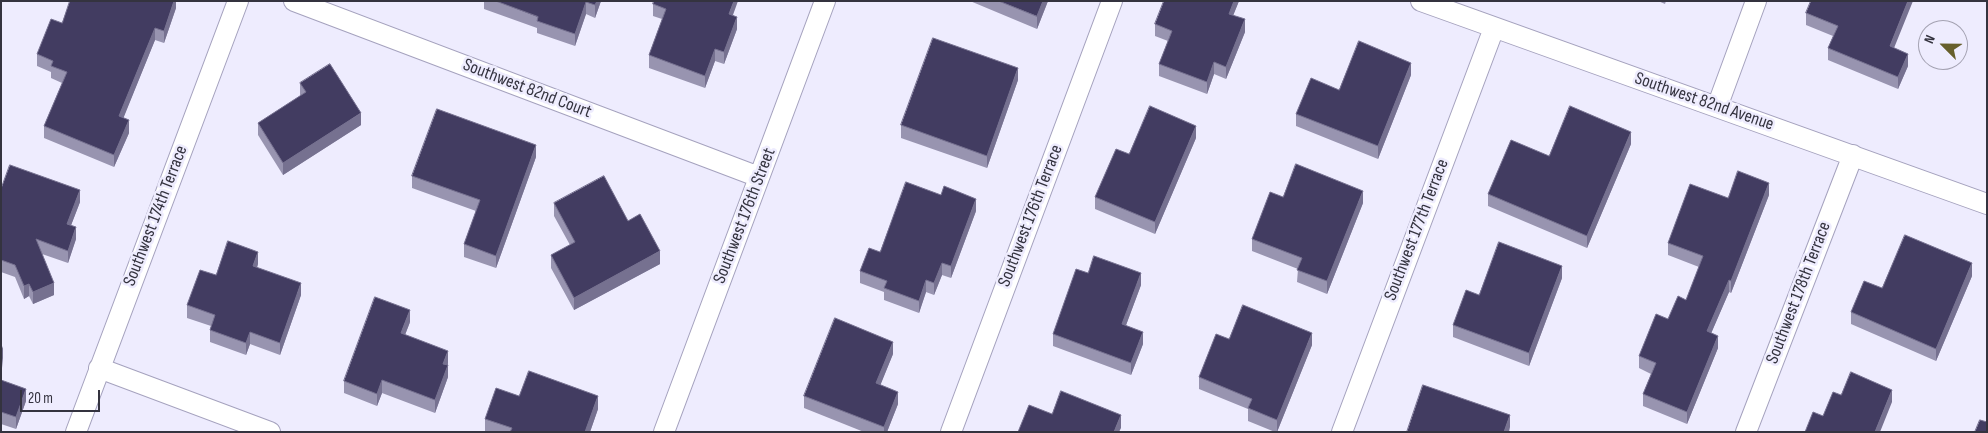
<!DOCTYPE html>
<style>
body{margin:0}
#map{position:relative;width:1988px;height:433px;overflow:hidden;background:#eeecfe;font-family:"Sofia Sans Condensed",sans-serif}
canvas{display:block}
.frame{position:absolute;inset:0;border:2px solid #34333f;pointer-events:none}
.north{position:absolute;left:1918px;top:20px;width:50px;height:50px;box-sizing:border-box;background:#eeecfe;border:1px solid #a4a2b2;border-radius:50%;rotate:293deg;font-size:14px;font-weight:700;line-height:20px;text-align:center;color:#34333f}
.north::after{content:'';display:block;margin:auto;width:18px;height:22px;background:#675f2c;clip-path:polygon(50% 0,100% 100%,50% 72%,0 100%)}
.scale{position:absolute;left:20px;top:390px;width:80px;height:22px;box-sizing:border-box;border:2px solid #34333f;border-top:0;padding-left:6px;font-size:15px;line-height:18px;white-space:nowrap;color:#34333f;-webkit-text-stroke:4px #eeecfe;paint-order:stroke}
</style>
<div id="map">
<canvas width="1988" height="433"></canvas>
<div class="frame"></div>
<div class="north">N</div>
<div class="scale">20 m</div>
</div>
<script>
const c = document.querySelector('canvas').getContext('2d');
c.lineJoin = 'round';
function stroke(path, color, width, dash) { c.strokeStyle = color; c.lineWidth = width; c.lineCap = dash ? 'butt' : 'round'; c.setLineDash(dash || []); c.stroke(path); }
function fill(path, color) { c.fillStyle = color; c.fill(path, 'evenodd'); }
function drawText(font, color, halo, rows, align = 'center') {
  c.font = font + ' "Sofia Sans Condensed",sans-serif'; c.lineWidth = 5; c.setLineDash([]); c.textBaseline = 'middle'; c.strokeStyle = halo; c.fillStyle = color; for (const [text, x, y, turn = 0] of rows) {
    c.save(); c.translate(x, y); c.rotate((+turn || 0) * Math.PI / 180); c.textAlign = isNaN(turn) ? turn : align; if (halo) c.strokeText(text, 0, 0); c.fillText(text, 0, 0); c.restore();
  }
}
const street = new Path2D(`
 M294,1L759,177
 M1421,1L1987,204
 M1717,107L1756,1
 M99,368L270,432
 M76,432L238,1
 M664,432L825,1
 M951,432L1112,1
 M1342,432L1494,28
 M1746,432L1853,155`);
const wall = new Path2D(`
 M176,1V8L164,43L155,40L123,118L129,133L114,167L44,138V126L62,83L51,78V72L37,66V54Z
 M484,1H601L595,18L586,14L575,46L537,33V28L484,9Z
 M970,1H1048L1037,29Z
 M1239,1L1233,15L1245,32L1226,79L1214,74L1207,94L1159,76V64L1168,41L1155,36V24Z
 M1658,1H1666L1665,4Z
 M653,4L733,16L737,29L724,64L715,61L705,88L649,68V55L662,19L653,16Z
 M1806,13L1894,48L1908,66L1898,89L1828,60V48L1833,36L1806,25Z
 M1411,75L1378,159L1296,126V114Z
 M1018,80L987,168L901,138V125Z
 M300,83L361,125L283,175L258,135V123L300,96Z
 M1196,138L1155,234L1095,209V197Z
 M1631,144L1587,248L1488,206V194L1549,156Z
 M536,157L496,268L464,257V244L476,211L412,188V176Z
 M1,189L80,202L71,225L76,239L68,263L42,254L54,295L33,304L29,296L24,299L15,277L1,272Z
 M1769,195L1731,293L1729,292L1711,333L1718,348L1687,424L1643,406V394L1651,374L1639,368V356L1668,319L1686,300L1699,267L1668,255V243L1728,198Z
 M1283,197L1363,203L1327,294L1297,282L1298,269L1252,251V239Z
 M554,203L628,221L660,264L574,310L551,268V255L570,245L554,216Z
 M976,211L951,278L942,275L934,295L926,292L919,313L884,300V292L860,283V271L880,252Z
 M258,264L257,268L301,295L280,355L250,344L246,355L210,342V330L211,326L187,318V305L216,275Z
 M1088,273L1141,285L1126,325L1143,344L1131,375L1053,346V334Z
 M1972,276L1936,361L1851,324V312L1882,288Z
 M1562,278L1529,366L1453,337V325L1479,295Z
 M410,322L405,335L448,363V377L435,413L382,393L377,406L344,393V381Z
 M1229,339L1312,345L1277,432H1275L1248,421V409L1199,389V377Z
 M893,354L880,385L898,404L887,432H864L804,408V396Z
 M1,380L26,401L16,429L1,424Z
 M519,396L598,409L590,432L485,431V419Z`);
const shadedWall = new Path2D(`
 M174,1H176V8L164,43V31Z
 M597,1H601L595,18V5Z
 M734,1H738L729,26V14Z
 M1043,1H1048L1037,29V16Z
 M1234,1H1239L1229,26V14Z
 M1908,1H1913L1890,58V46Z
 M586,2V14L575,46V34Z
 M737,17V29L724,64V52Z
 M1245,19V32L1226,79V67Z
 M155,28V40L119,129V116Z
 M715,49V61L705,88V76Z
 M1908,54V66L1898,89V77Z
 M1214,62V74L1207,94V82Z
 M1411,63V75L1378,159V146Z
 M1018,68V80L987,168V156Z
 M361,113V125L283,175V163Z
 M129,120V133L114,167V155Z
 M1196,126V138L1155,234V222Z
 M1631,132V144L1587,248V236Z
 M536,145V157L496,268V256Z
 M1769,183V195L1731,293V281Z
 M80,190V202L67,236V224Z
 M1363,191V203L1327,294V281Z
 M976,199V211L951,278V266Z
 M76,227V239L68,263V251Z
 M660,251V264L574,310V298Z
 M258,252V264L253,278V266Z
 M942,263V275L934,295V283Z
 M1972,263V276L1936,361V349Z
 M1562,266V278L1529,366V353Z
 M1141,273V285L1122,336V324Z
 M926,280V292L919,313V301Z
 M1729,280V292L1707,343V331Z
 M54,283V295L33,304V292Z
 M301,283V295L280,355V343Z
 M29,284V296L24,299V286Z
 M410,310V322L401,345V333Z
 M250,332V344L246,355V343Z
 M1143,332V344L1131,375V363Z
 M1312,333V345L1277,432V420Z
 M1718,336V348L1687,424V412Z
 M893,342V354L876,396V383Z
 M3,346V358L2,368L1,371V351Z
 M448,351V363L443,376V364Z
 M448,365V377L435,413V400Z
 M382,380V393L377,406V394Z
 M26,389V401L16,429V417Z
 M1892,390V402L1880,432H1875Z
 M898,392V404L887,432H884V427Z
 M598,396V409L590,432H585Z
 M1121,415V428L1119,432H1114Z
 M1510,415V427L1509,432H1504Z`);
const building = new Path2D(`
 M70,1H174L164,31L155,28L119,116L129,120L114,155L44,126L67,72L51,66L53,61L37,54L51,19L62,23Z
 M496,1H597L595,5L586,2L575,34L537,21L538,17Z
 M654,1H734L729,14L737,17L724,52L715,49L705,76L649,55L666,9L653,4Z
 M999,1H1043L1037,16Z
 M1164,1H1234L1229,14L1245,19L1226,67L1214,62L1207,82L1159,64L1172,31L1155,24Z
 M1811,1H1908L1890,46L1908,54L1898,77L1828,48L1838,26L1806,13Z
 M933,38L1018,68L987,156L901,125Z
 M1359,41L1411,63L1378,146L1296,114L1311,78L1339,90Z
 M330,64L361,113L283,163L258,123L306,92L300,83Z
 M1150,106L1196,126L1155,222L1095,197L1116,149L1129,154Z
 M1570,106L1631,132L1587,236L1488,194L1511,140L1549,156Z
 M437,109L536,145L496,256L464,244L480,200L412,176Z
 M1296,164L1363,191L1327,281L1297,270L1302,258L1252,239L1270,192L1283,197Z
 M10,165L80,190L67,224L76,227L68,251L36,239L54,283L33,292L29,284L24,286L15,265L1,260V189Z
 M1738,171L1769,183L1731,281L1729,280L1707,331L1718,336L1687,412L1643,394L1656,363L1639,356L1656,314L1668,319L1678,296L1686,300L1703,256L1668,243L1690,184L1728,198Z
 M604,176L628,221L640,214L660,251L574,298L551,255L575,242L554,203Z
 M906,182L941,195L944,186L976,199L951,266L942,263L934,283L926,280L919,301L884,288L887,281L860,271L869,248L880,252Z
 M1905,235L1972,263L1936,349L1851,312L1864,281L1882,288Z
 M228,241L258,252L253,266L301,283L280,343L250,332L246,343L210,330L215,315L187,305L200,270L216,275Z
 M1499,242L1562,266L1529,353L1453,325L1466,290L1479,295Z
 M1094,256L1141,273L1122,324L1143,332L1131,363L1053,334L1076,269L1088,273Z
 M375,297L410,310L401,333L448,351L443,364L448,365L435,400L382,380L377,394L344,381Z
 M1243,305L1312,333L1277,420L1248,408L1252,399L1199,377L1216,334L1229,339Z
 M835,318L893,342L876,383L898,392L884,427L804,396Z
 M529,371L598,396L585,432H510L512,428L485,419L496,388L519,396Z
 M1851,372L1892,390L1875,432H1805L1813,412L1823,416L1833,392L1841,395Z
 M1,380L26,389L16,417L1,412Z
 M1423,385L1510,415L1504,432H1407Z
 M1061,391L1121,415L1114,432H1018L1029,405L1052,414Z
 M1980,420L1987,422V432H1975Z`);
const streetNames = [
 ["Southwest 82nd Court",527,89,21],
 ["Southwest 82nd Avenue",1704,102,19],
 ["Southwest 174th Terrace",156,216,-69],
 ["Southwest 176th Street",745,216,-69],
 ["Southwest 176th Terrace",1031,216,-69],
 ["Southwest 177th Terrace",1417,230,-69],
 ["Southwest 178th Terrace",1799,293,-69]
];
stroke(street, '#a5a2be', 22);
stroke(street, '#fff', 20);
fill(wall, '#9894b0');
fill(shadedWall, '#767190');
fill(building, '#423c61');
stroke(building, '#767190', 1);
drawText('18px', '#34333f', '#eeecfe', streetNames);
</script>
